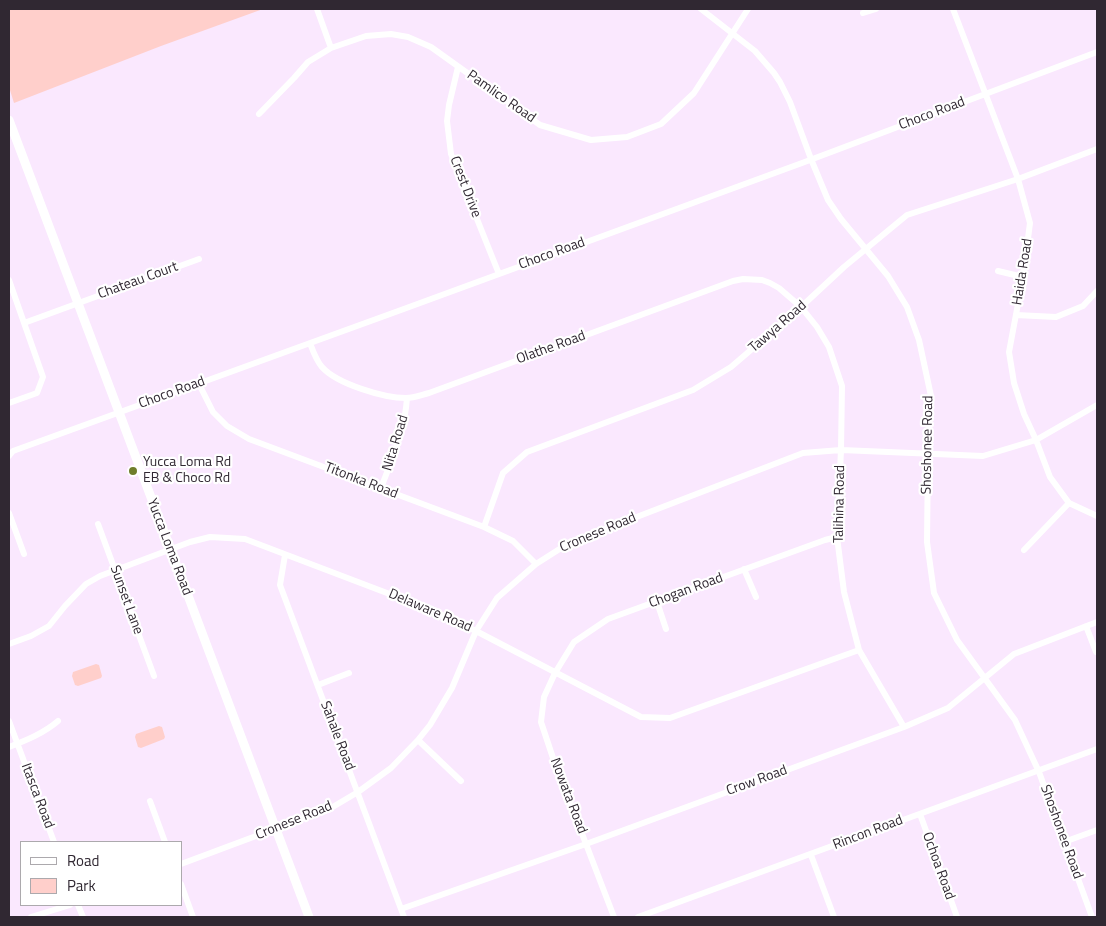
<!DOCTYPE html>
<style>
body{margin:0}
#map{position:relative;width:1106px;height:926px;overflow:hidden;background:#fae8fe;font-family:"Titillium Web",sans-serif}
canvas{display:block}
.frame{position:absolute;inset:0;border:10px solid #302832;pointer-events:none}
.legend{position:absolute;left:20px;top:841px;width:162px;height:65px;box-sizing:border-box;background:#fff;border:1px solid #aca9ad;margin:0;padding:6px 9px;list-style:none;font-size:15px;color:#302832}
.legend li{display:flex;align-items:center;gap:10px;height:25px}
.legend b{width:25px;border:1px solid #aca9ad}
</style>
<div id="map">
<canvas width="1106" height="926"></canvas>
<div class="frame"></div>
<ul class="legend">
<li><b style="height:6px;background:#fff"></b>Road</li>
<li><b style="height:14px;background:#ffcfcb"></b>Park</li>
</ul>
</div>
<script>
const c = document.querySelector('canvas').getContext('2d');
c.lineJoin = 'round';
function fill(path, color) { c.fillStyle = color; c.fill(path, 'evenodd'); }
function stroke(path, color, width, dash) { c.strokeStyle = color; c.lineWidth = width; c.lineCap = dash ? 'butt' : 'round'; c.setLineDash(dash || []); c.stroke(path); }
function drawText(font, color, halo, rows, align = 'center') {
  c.font = font + ' "Titillium Web",sans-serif'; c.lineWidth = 4.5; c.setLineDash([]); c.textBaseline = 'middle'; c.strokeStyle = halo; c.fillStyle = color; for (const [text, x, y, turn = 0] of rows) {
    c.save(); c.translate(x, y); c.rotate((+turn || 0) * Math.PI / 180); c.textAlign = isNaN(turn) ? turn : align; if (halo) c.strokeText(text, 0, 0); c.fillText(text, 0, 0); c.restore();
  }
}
const green = new Path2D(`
 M9,9H263L161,46L14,103L9,87Z
 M96,664L99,665L102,676L101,678L78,686L75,685L72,676L73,672Z
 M159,726L162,727L165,737L164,739L141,748L138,747L135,737L136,734Z`);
const minor = new Path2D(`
 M317,9L331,48
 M701,9L755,51L774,73L780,82L790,102L811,159L828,200L841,219L888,276L907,307L919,340L931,396L928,454L927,542L934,593L957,640L1015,720L1039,772L1092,917
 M953,9L1018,179L1030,223L1023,277L1009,352L1014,383L1024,414L1036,440L1050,477L1069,503L1097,516
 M863,13L876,9
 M458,67L449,105L447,121L451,154L499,274
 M259,114L294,78L308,62L331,48L366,36L391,34L408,37L431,47L540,125L591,140L627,137L661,124L694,93L748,9
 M998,271L1023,277
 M9,280L43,377L37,393L9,403
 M1016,315L1056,317L1083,306L1097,291
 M24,323L199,259
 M310,343C313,351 316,360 322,367C337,384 384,398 406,398C414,398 421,395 429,393L733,281L743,279L762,280L770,283L779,288L801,307L817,327L829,347L842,386L841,450L837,537L844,592L859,650L904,727
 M199,384L213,412L227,426L249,439L484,527L513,541L536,564
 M9,456L13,451L401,310L802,163L1097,52
 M381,488C392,459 405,430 407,398
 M9,513L24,554
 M98,524L154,676
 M484,527L503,473L527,452L693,390L731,367L801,307L844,267L907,215L1018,179L1097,149
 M1024,550L1069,503
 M285,555L280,585L404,917
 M744,569L756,597
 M657,602L666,629
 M1086,626L1096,652
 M9,644L31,636L49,626L65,606L86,584L100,576L190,542L210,537L245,539L429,609L476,631L641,717L670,718L859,650
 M318,685L349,673
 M9,721L54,842
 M418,740L461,781
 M9,747C27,740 44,733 58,721
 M150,801L165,842
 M920,814L957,917
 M1064,842L1097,830
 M811,855L834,917
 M181,864L331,808L358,792L391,768L418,740L430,725L452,688L476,631L497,598L536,564L569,543L803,453L841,450L983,456L1036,440L1097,405
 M181,884L193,917
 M78,905L83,917
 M401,909L586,844L904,727L948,708L1014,654L1097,622
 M31,917L70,905
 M614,917L553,758L541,722L544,697L555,673L574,642L608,619L825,540L837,537
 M638,917L1097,749`);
const major = new Path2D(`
 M9,120L309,917`);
const markers = [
 [133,471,5,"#6f7d2b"]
];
const streetNames = [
 ["Pamlico Road",501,97,35],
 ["Choco Road",932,114,-21],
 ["Crest Drive",465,187,69],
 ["Choco Road",552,254,-20],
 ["Haida Road",1023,272,-81],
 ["Chateau Court",138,281,-20],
 ["Tawya Road",778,327,-41],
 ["Olathe Road",551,348,-20],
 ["Choco Road",172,393,-20],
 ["Nita Road",396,443,-73],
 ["Shoshonee Road",928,445,-89],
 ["Titonka Road",361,481,21],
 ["Talihina Road",840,504,-89],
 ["Cronese Road",598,533,-23],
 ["Yucca Loma Road",169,547,69],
 ["Chogan Road",686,591,-20],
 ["Sunset Lane",126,600,70],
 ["Delaware Road",430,611,23],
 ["Sahale Road",337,736,69],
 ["Crow Road",757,781,-20],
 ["Itasca Road",37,796,69],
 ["Nowata Road",568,796,69],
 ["Cronese Road",294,821,-22],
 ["Shoshonee Road",1061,832,70],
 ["Rincon Road",868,833,-21],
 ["Ochoa Road",938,866,70]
];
const poiNames = [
 ["Yucca Loma Rd",143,463],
 ["EB & Choco Rd",143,479]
];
fill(green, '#ffcfcb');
stroke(minor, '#fff', 6);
stroke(major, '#fff', 9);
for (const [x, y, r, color] of markers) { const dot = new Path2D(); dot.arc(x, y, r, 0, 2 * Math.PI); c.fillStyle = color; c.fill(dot); stroke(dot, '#fff', 2); }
drawText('14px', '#302832', '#fff', streetNames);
drawText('14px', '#302832', '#fff', poiNames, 'left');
</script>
